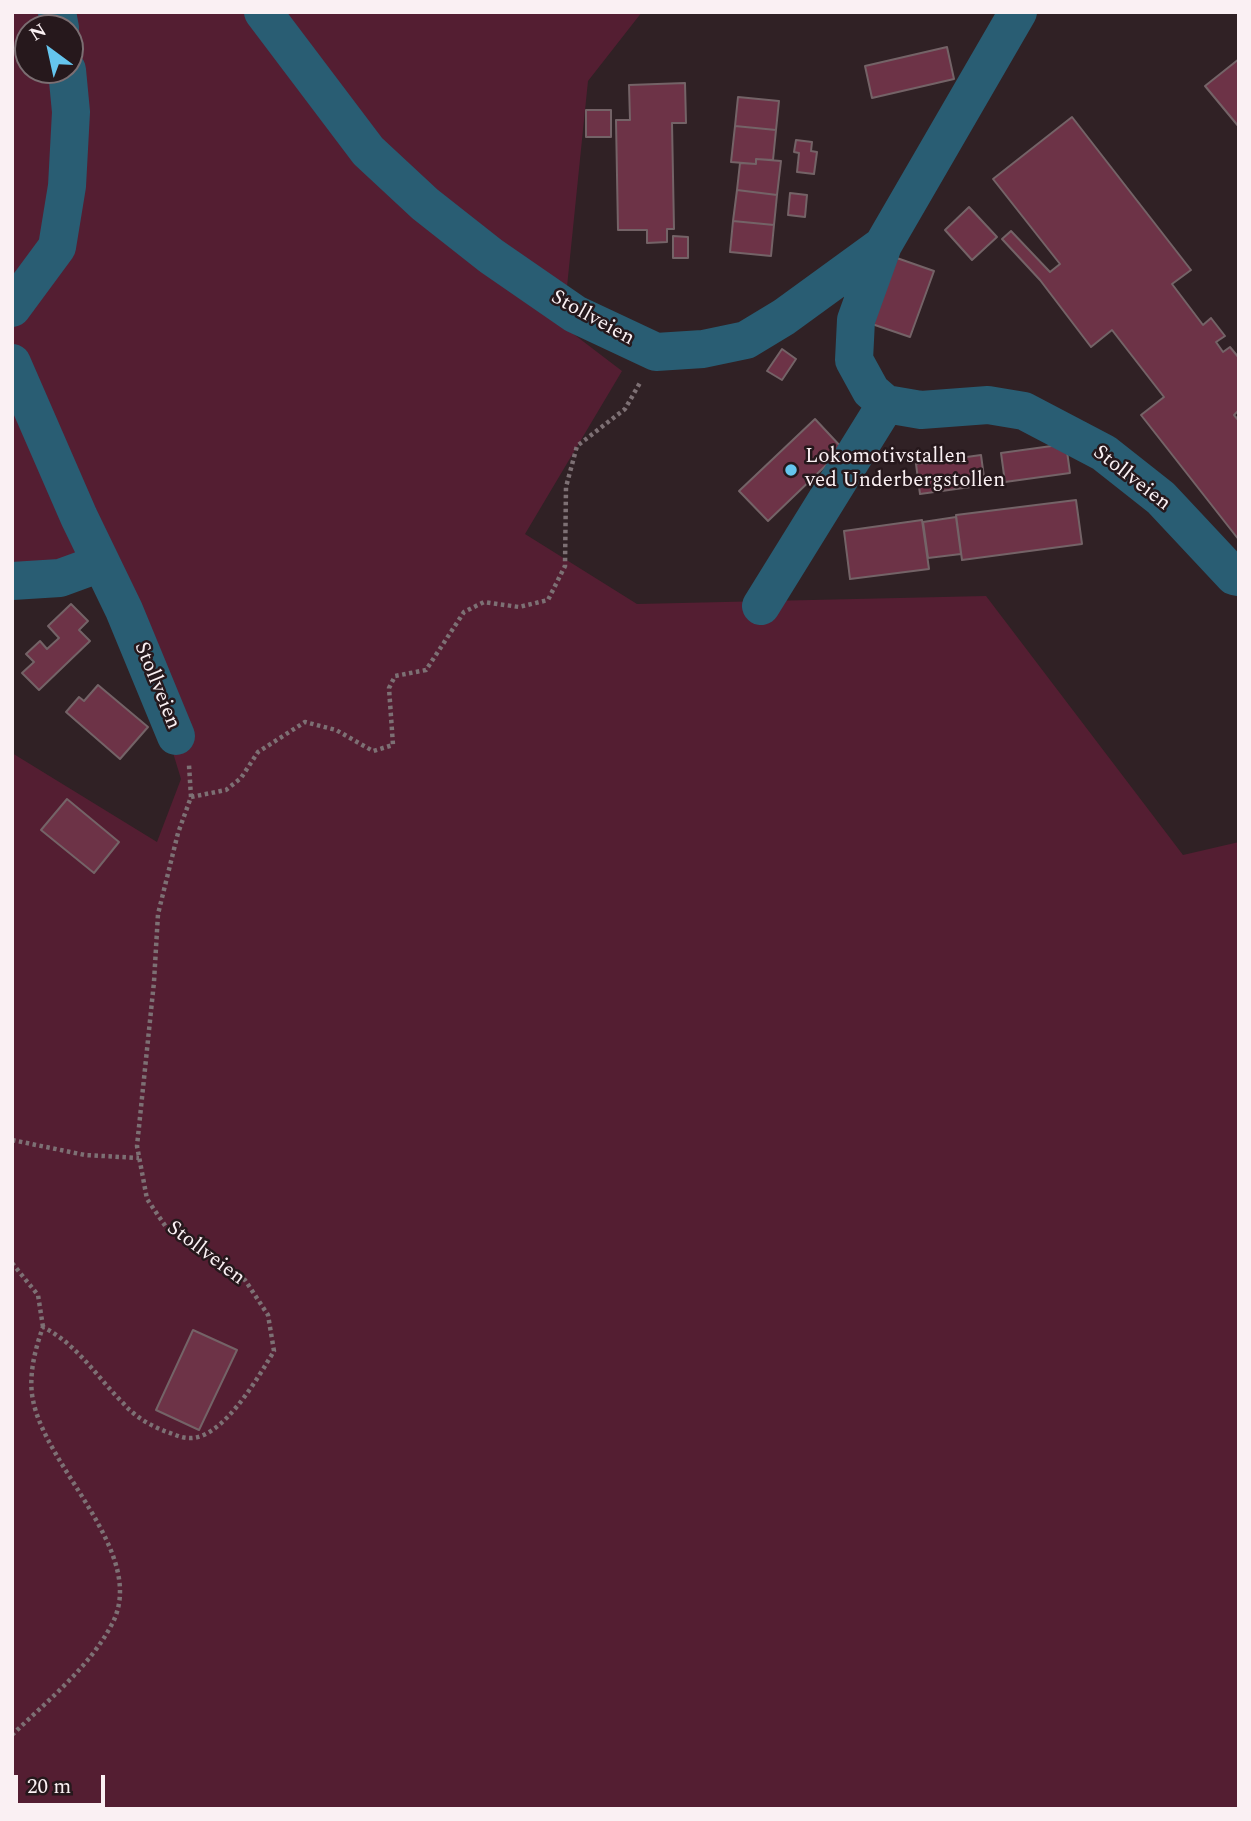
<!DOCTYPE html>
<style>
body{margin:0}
#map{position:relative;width:1251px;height:1821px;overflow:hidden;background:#302125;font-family:Spectral,serif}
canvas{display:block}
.frame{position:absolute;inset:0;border:14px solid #faf0f3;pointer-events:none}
.north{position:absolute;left:14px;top:14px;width:70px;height:70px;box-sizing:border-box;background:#26181c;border:2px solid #7b6e72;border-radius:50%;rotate:327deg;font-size:19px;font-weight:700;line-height:28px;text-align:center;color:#faf0f3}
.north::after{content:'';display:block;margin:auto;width:24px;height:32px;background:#65c5ee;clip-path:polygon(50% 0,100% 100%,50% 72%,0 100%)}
.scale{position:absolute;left:14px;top:1775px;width:91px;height:32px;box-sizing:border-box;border:4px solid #faf0f3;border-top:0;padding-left:9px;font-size:21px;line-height:24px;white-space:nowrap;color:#faf0f3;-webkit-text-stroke:5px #26181c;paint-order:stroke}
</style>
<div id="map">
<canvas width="1251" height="1821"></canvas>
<div class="frame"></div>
<div class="north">N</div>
<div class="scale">20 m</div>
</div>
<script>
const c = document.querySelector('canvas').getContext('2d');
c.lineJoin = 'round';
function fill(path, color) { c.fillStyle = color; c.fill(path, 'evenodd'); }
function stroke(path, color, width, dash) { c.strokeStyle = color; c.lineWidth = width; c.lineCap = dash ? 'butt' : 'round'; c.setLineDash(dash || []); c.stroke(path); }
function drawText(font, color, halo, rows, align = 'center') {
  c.font = font + ' Spectral,serif'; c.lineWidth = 5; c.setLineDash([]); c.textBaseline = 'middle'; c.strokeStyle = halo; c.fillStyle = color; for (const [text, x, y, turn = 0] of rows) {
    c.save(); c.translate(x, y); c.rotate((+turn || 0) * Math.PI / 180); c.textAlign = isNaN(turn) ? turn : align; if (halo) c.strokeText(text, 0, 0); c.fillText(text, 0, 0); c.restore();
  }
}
const green = new Path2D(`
 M12,12H642L588,81L563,326L622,371L525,534L637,604L986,596L1183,855L1239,842V1809H12V753L157,842L181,779L132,618L106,586L12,571ZM28,28H70V70H28Z`);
const building = new Path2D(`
 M947,47L954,79L872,98L865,66Z
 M1239,59V127L1205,86Z
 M685,83L686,123H672L674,229H667V242L647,243V230H618L616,120H630L629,85Z
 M738,97L779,101L776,130L735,126Z
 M586,110H611V137H586Z
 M1072,117L1191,270L1172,284L1203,325L1211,318L1225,336L1216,342L1223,352L1230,347L1239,358V410L1234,415L1239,421V540L1141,415L1164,397L1112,330L1091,347L1040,280L1002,239L1011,231L1050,272L1060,264L993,179Z
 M735,126L776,130L773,160L756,159V164L731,162Z
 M796,140L812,142L811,151L817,152L814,174L797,172L799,153L794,152Z
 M756,159L781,161L777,195L737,190L740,163L756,164Z
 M737,190L777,195L774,225L733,221Z
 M790,193L807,195L805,217L788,215Z
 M969,207L997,237L972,260L945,230Z
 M733,221L774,225L771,256L730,252Z
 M673,236L688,237V258H673Z
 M894,257L934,271L910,337L869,323Z
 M782,349L796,359L782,380L767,371Z
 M815,419L843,449L768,521L739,491Z
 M1066,444L1070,473L1005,482L1001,453Z
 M981,455L985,485L920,494L916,464Z
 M1076,500L1082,544L962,560L956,515Z
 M956,517L961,554L928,558L923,522Z
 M922,520L929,569L850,579L844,531Z
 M71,604L88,621L79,630L90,641L39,690L22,673L34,662L26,654L40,641L47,649L59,638L48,626Z
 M98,685L148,727L120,759L66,712L79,697L84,701Z
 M67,799L119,842L94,873L41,830Z
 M193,1330L237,1350L199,1430L156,1410Z`);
const path = new Path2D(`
 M191,797L226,790L241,778L258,752L305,722L336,730L373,751L393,745L389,688L395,676L426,670L464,612L484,602L519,607L548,600L565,566L566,487L577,446L625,409L641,381
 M12,1140L85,1155L139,1158
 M12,1263L38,1295L43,1327
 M12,1735C47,1701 89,1668 112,1624C149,1554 46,1469 33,1400C28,1377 35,1349 43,1327C78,1345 96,1376 123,1403C135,1417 151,1426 167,1432C174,1434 181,1438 188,1438C222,1441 259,1376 274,1351L268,1315L245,1280L166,1227L147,1199L137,1146L154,982L158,914L178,833L191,797L189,765`);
const minor = new Path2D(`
 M57,12L60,28
 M263,12L368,151L425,204L491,256L575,314L656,352L703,349L746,340L784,317L883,245
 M1018,12L883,245L856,320L854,360L871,391L886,404L921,410L988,405L1024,411L1104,453L1161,498L1234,576L1239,577
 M12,308L57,247L67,186L71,112L67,70
 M12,363L79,517L124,610L176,736
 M12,581L60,578L101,563
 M761,606L886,404`);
const markers = [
 [791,470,7,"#65c5ee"]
];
const streetNames = [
 ["Stollveien",592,319,29],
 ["Stollveien",1131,479,38],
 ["Stollveien",156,686,68],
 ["Stollveien",205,1254,37]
];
const poiNames = [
 ["Lokomotivstallen",805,458],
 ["ved Underbergstollen",805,482]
];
fill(green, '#541e32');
fill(building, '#6d3347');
stroke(building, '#746367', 2);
stroke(path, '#7d7074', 4.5, [3.5, 3.5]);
stroke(minor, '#295d73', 38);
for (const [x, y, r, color] of markers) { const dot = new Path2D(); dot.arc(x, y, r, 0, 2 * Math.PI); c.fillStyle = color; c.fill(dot); stroke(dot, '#26181c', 2.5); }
drawText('21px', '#faf0f3', '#26181c', streetNames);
drawText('21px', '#faf0f3', '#26181c', poiNames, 'left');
</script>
